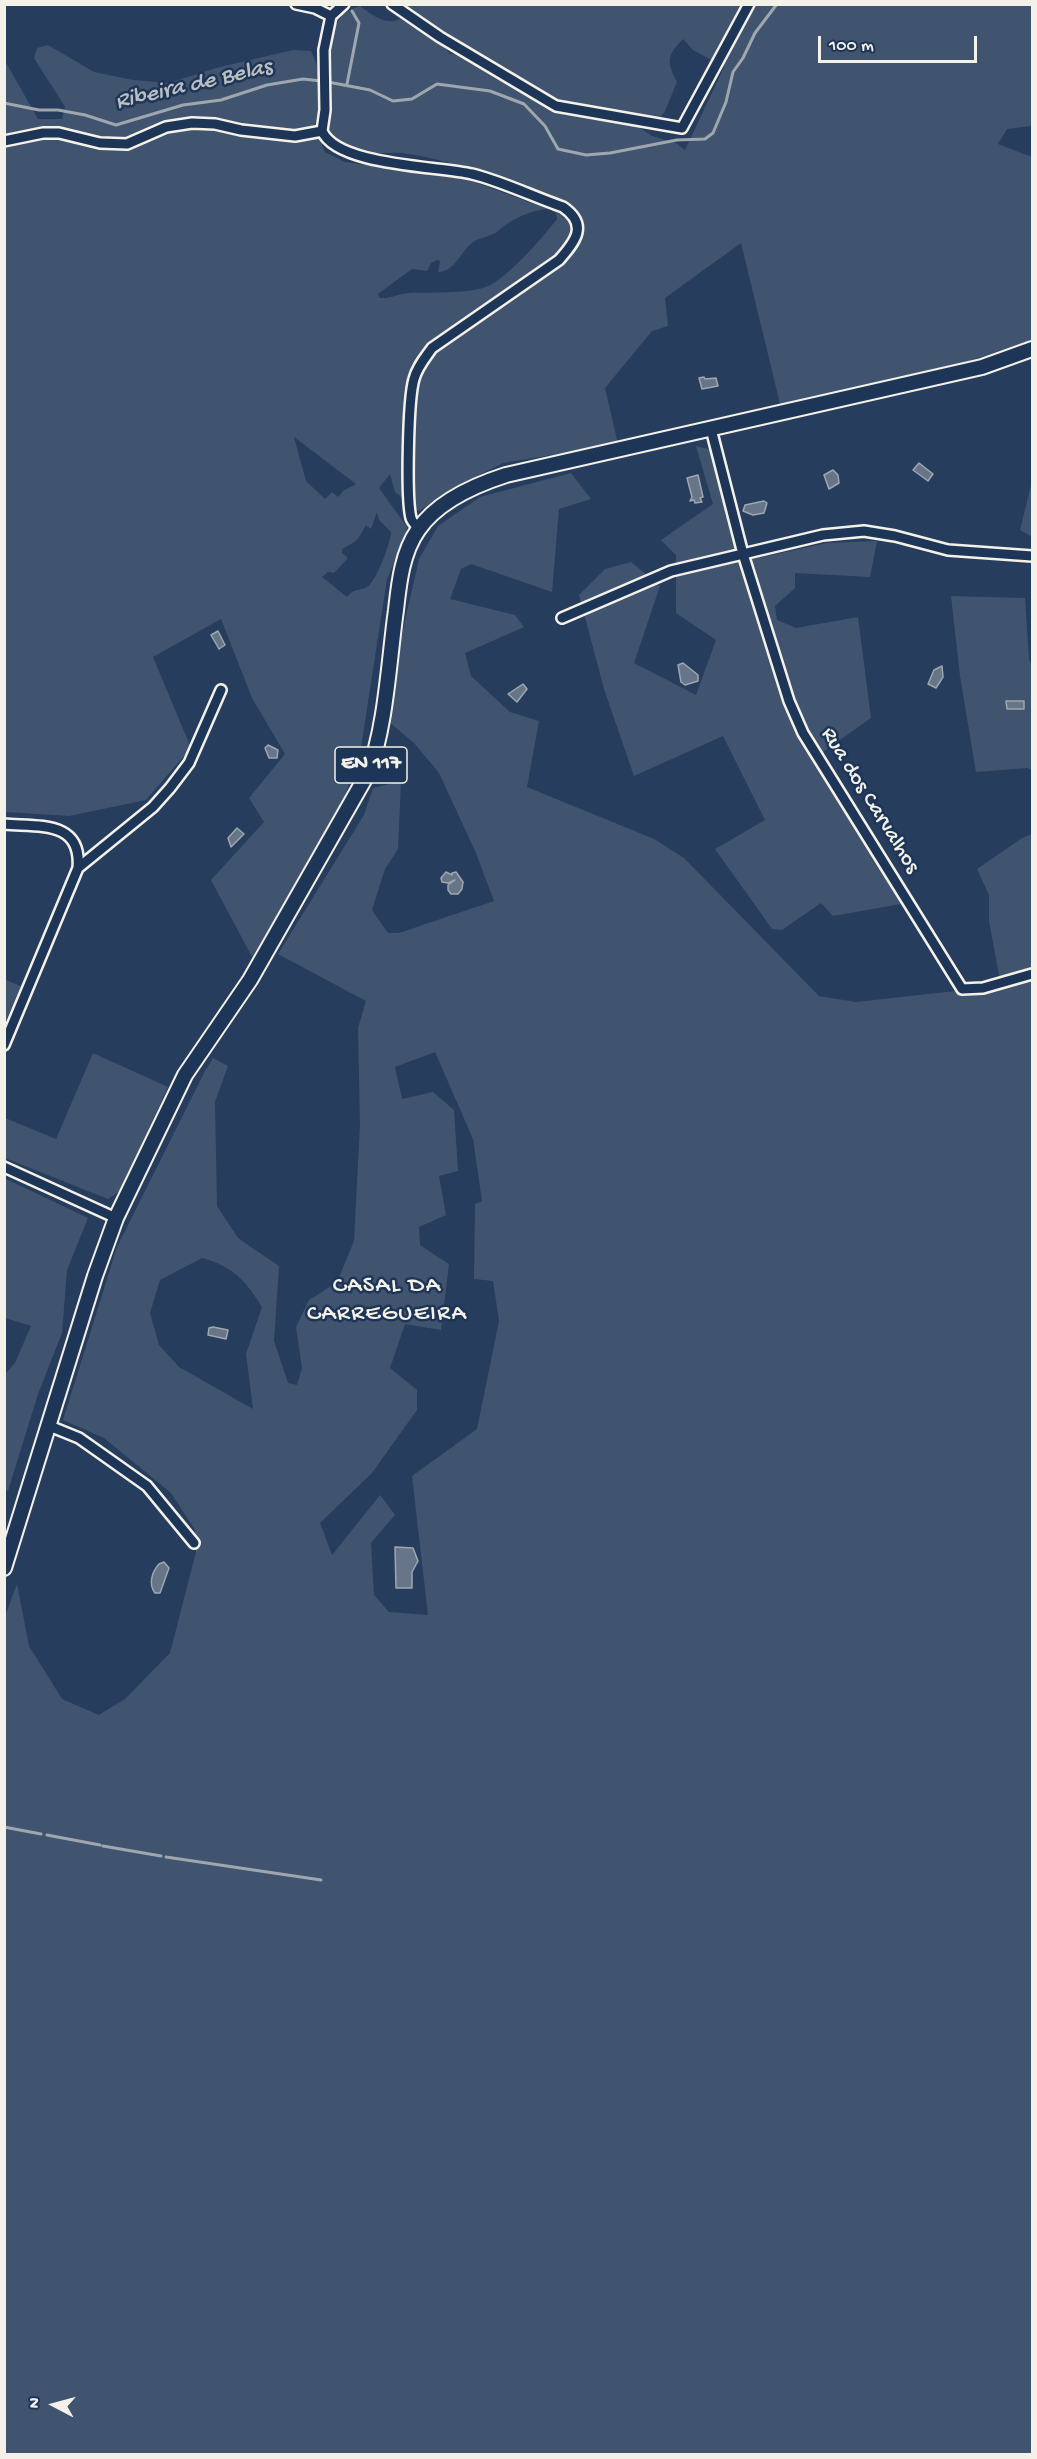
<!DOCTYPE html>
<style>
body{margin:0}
#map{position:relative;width:1037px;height:2459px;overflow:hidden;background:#263d5d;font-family:"Gochi Hand",sans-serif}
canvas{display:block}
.frame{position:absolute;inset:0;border:6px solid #f4f1e8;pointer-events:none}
.north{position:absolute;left:24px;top:2375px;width:60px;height:60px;-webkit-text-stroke:4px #1d3557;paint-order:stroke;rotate:276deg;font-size:16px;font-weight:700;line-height:24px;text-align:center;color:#f4f1e8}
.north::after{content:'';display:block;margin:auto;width:21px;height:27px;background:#f4f1e8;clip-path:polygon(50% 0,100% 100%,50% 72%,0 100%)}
.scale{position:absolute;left:818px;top:36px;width:159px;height:27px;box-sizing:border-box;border:3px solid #f4f1e8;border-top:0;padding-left:8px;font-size:18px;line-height:21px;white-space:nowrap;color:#f4f1e8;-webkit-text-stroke:4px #1d3557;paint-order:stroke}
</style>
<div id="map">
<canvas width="1037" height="2459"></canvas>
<div class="frame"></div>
<div class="north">N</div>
<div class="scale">100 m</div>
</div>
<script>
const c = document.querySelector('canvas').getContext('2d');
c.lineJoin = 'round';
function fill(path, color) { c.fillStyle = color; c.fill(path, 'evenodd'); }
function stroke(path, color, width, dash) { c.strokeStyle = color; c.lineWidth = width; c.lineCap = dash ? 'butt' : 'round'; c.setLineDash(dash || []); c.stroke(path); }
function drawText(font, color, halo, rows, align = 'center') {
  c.font = font + ' "Gochi Hand",sans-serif'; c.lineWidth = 5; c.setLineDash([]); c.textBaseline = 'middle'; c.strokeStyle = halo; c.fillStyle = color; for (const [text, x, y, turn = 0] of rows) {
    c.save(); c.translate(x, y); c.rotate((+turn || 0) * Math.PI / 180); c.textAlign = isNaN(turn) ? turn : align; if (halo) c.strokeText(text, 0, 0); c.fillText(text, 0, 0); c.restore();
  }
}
const green = new Path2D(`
 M400,5H1032V126L1007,129L998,144L1032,157V340L972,360L781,408L741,243L665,298L668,326L652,331L605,388L618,444L503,463L463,483L419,511L395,492L390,474L379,488L407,527L406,534L387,579L360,754L339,812L252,957L211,880L264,822L249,798L285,754L252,698L221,619L153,657L191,748L146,800L69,816L5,812L4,59L38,119H62L65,107L34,58L37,48L48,45L94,72L133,80L169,83L216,68L293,50L311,51C323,77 325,100 314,127L325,152L345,162L469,180L548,209C530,210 510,220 498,231C491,237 479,237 472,243C460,252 455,272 438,272L440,261L437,260L431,263L427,271L412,269L378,294L380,298C392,299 399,293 411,293C433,292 465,294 486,287C508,278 542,238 557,219L556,213L551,210L550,198C502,181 452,159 401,153C382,151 356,160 339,145C320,128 327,88 329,66C329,49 331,26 344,14C348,10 355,8 360,6C372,15 386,26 400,19L439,41L450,54L466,55L512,82L532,98L550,107L586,118H603L637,126L652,136L676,143L685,150L724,67L693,50L683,39C667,56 666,61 677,82L665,111L659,119L560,103L541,95L481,53L450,40ZM294,437L356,484L355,485L344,490L338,497L332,492L325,499L306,481ZM377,512L379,520L391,532C391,542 376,582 367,587C358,592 355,587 347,597L322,577L328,572L334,573L348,558L342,553V549C359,540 357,541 366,525L371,529Z
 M696,446L712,450L740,562L827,543L877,541L870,577L795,573V588L775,606L777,620L796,628L858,617L871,718L813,759L901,904L833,916L821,903L782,930L772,929L715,849L765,820L723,736L634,776L604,689L579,595L605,569L631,562L660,586L634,663L696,695L716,640L676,613V555L661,540L713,504Z
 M571,473L591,499L559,509L552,592L471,564L461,569L450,599L515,615L524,627L465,653L471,676L510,712L539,721L527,787L654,839L684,858L819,996L856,1002L1001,986L989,921V895L977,869L1022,838L1032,834V2454H5L4,1619L17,1584L29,1646L62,1699L99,1715L125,1699L170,1653L196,1552L195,1530L171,1493L104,1438L63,1420L117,1247L205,1071L213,1058L228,1066L215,1102L217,1206L238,1238L279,1266L274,1341L288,1383L297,1385L302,1368L296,1327L309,1300L337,1282L354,1241L360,1125L358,1028L366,1001L278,954L364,815L373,788L401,781L398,849L385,869L372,910L388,933H399L494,901L476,853L439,773L414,743L389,722L395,664L419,559L438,526L480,497ZM435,1052L473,1139L482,1201L475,1204L474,1279L493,1281L499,1321L477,1429L412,1476L428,1615L389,1612L374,1595L371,1543L395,1515L380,1495L332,1555L320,1523L372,1473L417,1410V1390L390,1368L405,1324L441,1330L449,1264L420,1245L419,1227L446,1215L439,1176L458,1171L454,1110L433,1092L402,1099L395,1067ZM202,1258C234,1267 245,1280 262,1307L246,1354L253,1409L179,1367L159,1345L150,1313L160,1280Z
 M1031,485H1032V537L1020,530Z
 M951,596L1025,598L1029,659L1032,667V770L1027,768L976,772L960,676Z
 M4,979L22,987L6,1020L4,1019Z
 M93,1053L168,1087L120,1191L108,1199L5,1158V1118L56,1139Z
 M4,1178L88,1218L67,1270L62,1333L38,1394L8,1491L4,1489L5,1374L15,1363L31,1326L5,1318Z`);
const water = new Path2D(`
 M704,377L705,379L716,378L718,386L702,389L699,378Z
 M919,463L933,474L928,481L913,470Z
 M833,470L838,475L839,483L829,489L824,475Z
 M698,475L703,497L700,498L702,502L695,503L694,500L690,501L692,497L687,478Z
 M764,501L767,503L764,513L753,515L743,511L745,505Z
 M218,631L225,645L219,649L211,635Z
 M683,663L698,675V681L685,685L681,682L678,665Z
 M942,666L943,677L936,688L928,684L934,670Z
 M523,684L527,689L517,702L508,694Z
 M1006,701H1024V709H1007Z
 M268,745L278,750L277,758H269L265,748Z
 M237,828L244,834L231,847L228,838Z
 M446,872L452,875V873L456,872L463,882L462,889L458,894H451L448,890V885L455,880L448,883L442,882L441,878Z
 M213,1327L228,1330L226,1339L208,1335L209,1328Z
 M395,1547L413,1548L418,1561L412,1572V1588H396Z
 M164,1562L169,1568L160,1593H155C148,1584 152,1572 159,1564Z`);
const stream = new Path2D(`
 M328,82L370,90L393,101L412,99L437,84L490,91L524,104L545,126L558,149L586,155L610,153L677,140L705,139L713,133L726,102L733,72L743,58L755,33L777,4
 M347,84L359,23L352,11
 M4,103L39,110H58L85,115L116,125L183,105L221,100L267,85L303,79L321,81
 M4,1827L41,1834
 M47,1835L100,1845
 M103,1846L161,1856
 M166,1857L321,1880`);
const street = new Path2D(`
 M296,4L315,8L331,16
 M344,4L331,16L324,50L325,110L322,131C337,166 438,166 472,174C501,181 534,197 563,207C589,225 575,242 559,260L432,348C425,358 417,367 414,379C408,399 406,498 411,518C412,522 416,525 419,529
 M392,4L440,37L556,106L682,128L749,4
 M4,141L43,133H59L100,143L127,144L166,127L192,123L215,124L241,130L295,136L322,131
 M1032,556L948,550L895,536L864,531L823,535L743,554L789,701L803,733L962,989L983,988L1032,974
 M562,618L671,571L743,554L711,429
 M4,824C39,827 82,820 78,868
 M4,1045L78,868L153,807L170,788L189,763L221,690
 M4,1167L116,1218
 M47,1425L79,1438L147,1486L194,1543`);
const primary = new Path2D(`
 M4,1568L95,1276L116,1218L185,1075L250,980L368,773C386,728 389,659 396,610C399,583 402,553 418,530C437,502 475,485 506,475L982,367L1032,349`);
const shields = [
 [371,765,72]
];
const shieldNames = [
 ["EN 117",371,765]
];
const streetNames = [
 ["Rua dos Carvalhos",869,801,58]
];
const waterNames = [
 ["Ribeira de Belas",194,86,-13]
];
const neighbourhoodNames = [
 ["CASAL DA",387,1287],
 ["CARREGUEIRA",387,1315]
];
fill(green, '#40546f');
fill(water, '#677588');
stroke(water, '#9fa7ae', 1.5);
stroke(stream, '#9fa7ae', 3);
stroke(street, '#f4f1e8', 14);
stroke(primary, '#f4f1e8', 18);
stroke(street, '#1d3557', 9);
stroke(primary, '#1d3557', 14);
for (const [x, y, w] of shields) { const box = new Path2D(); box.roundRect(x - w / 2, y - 18, w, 36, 4.5); c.fillStyle = '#1d3557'; c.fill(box); stroke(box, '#f4f1e8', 1.5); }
drawText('bold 21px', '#f4f1e8', null, shieldNames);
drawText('22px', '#f4f1e8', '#1d3557', streetNames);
drawText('italic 24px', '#bcbfc2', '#1d3557', waterNames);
c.letterSpacing = '1.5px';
drawText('24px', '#f4f1e8', '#1d3557', neighbourhoodNames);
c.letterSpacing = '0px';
</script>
